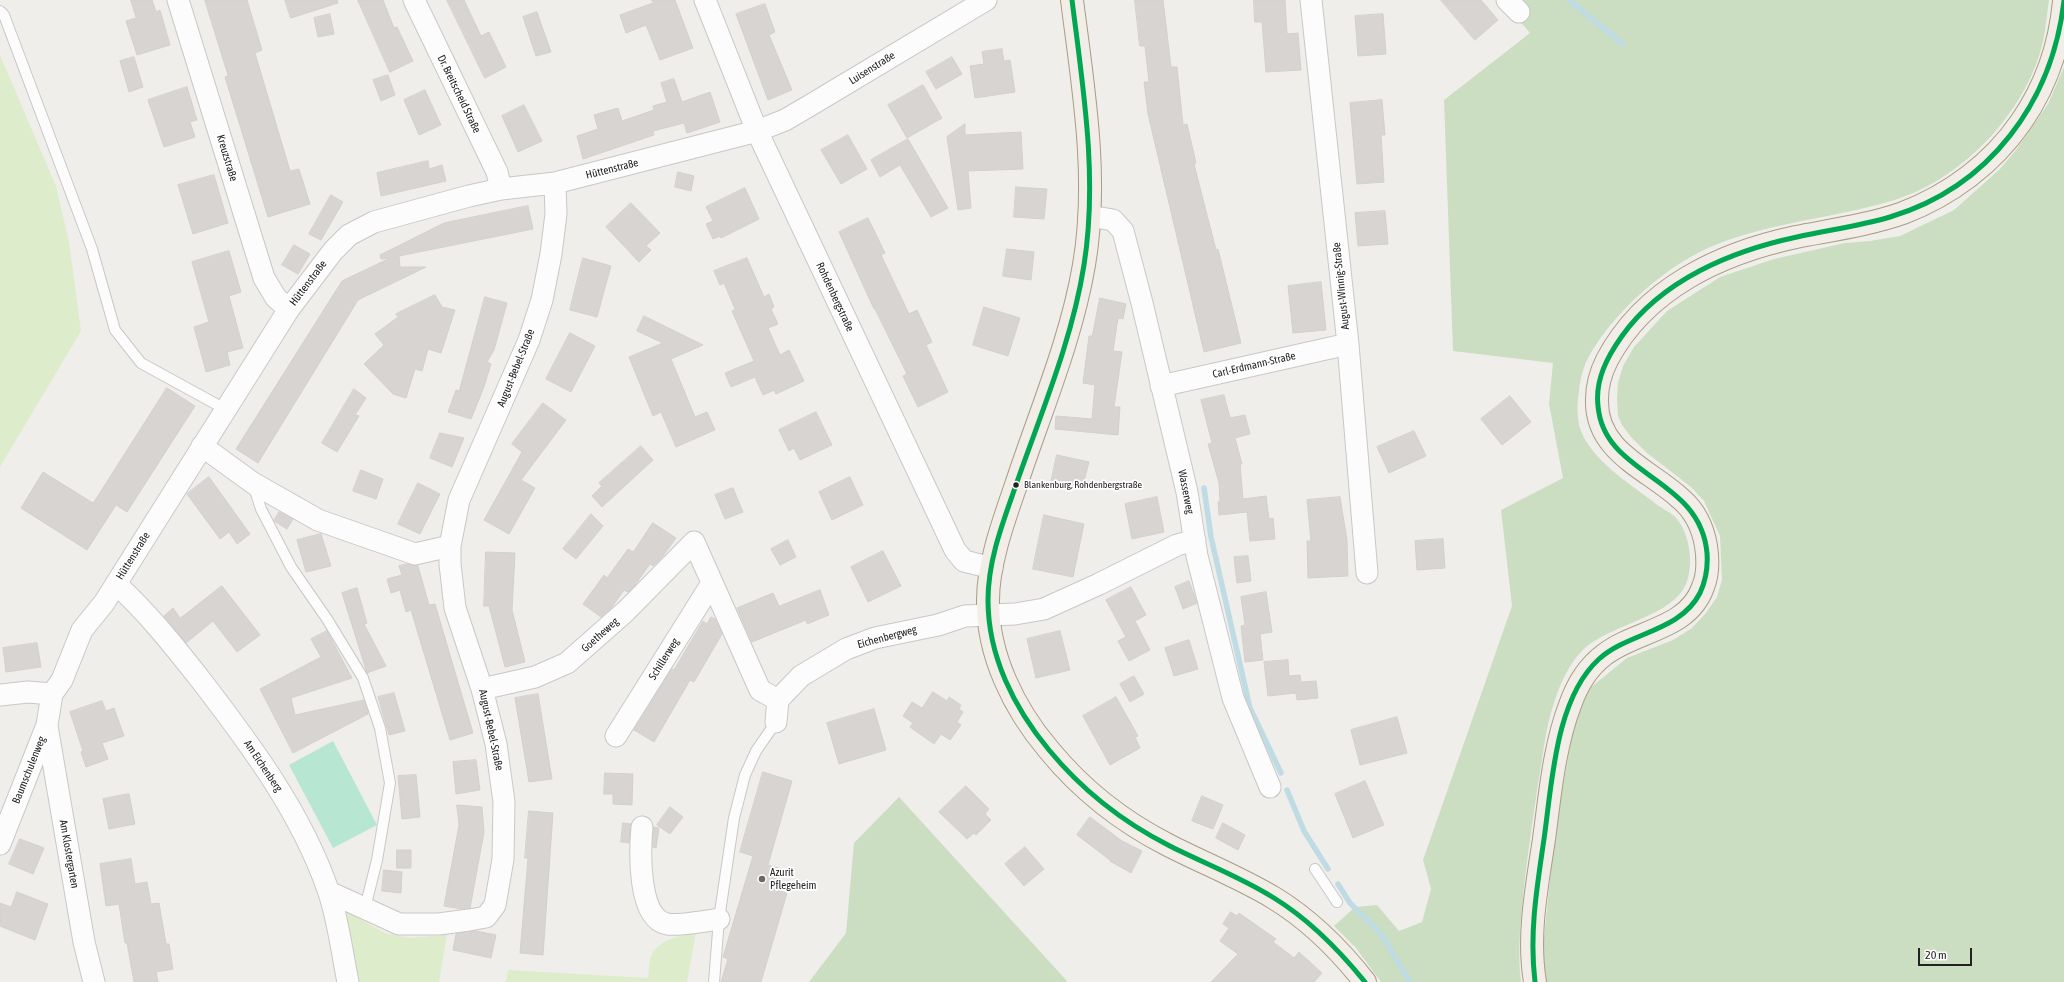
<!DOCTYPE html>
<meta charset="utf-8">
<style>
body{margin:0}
#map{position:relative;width:2064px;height:982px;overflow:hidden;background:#f0eeeb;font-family:"Asap Condensed",sans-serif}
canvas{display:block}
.scale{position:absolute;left:1918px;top:948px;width:54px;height:18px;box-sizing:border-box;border:2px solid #222;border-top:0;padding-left:5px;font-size:12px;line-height:14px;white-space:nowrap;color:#222;-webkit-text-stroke:3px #fff;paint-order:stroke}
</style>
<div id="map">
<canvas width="2064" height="982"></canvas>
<div class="scale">20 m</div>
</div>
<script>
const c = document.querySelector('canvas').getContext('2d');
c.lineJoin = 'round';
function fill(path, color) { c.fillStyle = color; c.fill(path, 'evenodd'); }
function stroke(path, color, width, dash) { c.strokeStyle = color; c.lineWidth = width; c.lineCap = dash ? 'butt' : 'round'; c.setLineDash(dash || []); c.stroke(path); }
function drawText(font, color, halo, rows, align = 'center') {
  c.font = font + ' "Asap Condensed",sans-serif'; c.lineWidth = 3.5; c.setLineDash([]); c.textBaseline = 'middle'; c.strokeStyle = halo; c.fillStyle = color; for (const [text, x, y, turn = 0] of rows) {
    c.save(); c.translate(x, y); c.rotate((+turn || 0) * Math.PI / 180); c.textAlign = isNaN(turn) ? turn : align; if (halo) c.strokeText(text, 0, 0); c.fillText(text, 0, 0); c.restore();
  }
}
const grass = new Path2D(`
 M0,55L56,186L69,242L81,331L0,467Z
 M347,912L385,933L410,938L447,935L439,982H355L341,918Z
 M696,932L687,982H506L508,970L648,978C649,971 649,960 652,954C660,939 681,936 696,932Z`);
const forest = new Path2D(`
 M1502,0H2049C2047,14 2046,27 2043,41C2027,113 1959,183 1888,202C1828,219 1765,223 1708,248C1662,269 1612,314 1588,358C1583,368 1580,380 1579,391C1577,402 1577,414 1579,425C1587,457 1630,484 1655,503C1661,509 1672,512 1677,519C1690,535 1694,565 1686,584C1672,617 1611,624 1584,649C1569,663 1560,684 1554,703C1545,729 1543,757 1538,784C1533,818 1528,852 1524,886C1521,919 1517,949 1521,982H1381L1356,948L1334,926L1355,907L1377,905L1399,931L1422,922L1431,889L1423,860L1512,606L1501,510L1563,478L1549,404L1553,363L1453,351L1444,100L1530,33Z
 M2064,67V982H1546L1543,947L1555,831L1572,735L1583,700L1590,688L1627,658L1673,640L1692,628L1706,613L1717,597L1722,580L1720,536L1704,501L1691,487L1647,453L1631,437L1622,425L1618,416L1617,399L1618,383L1623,366L1634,347L1667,311L1720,277L1774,259L1845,243L1870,241L1900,236L1954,210L2000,169L2016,150L2048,104Z
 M899,797L1067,981L1066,982H809L846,933L854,843Z`);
const pitch = new Path2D(`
 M333,741L377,825L333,848L289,765Z`);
const stream = new Path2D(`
 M1569,0L1623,44
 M1204,488L1211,537L1250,708L1281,773
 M1287,790L1304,831L1328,869
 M1338,884L1350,903L1381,934L1410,982`);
const building = new Path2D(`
 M131,0H152L156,12L160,10L170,45L137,55L126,21L136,18Z
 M205,0H247L262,50L255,53L290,171L299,169L310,204L268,217L225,77L228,76Z
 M285,0H337L338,3L291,18Z
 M358,0H383L394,28L397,27L413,61L390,72Z
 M447,0H464L481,36L489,32L506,67L485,78Z
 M652,0H675L693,48L660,60L646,25L626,33L620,15L653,3Z
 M1135,0H1163L1171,67H1177L1183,125L1187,124L1196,163L1194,164L1216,250L1218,249L1241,343L1204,352L1148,114L1144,82H1149L1145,46H1140Z
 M1254,0H1285L1287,34L1298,33L1301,70L1266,72L1262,22H1255Z
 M1441,0H1481L1498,20L1475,40Z
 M765,4L775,32L769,35L792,90L768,100L736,14Z
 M537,12L551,52L536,56L523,17Z
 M330,14L334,34L318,37L314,18Z
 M1383,14L1386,54L1358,56L1355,16Z
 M1002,49L1004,61L1010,60L1015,92L975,98L970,66L984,64L982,52Z
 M134,57L143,87L129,92L120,61Z
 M952,57L962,74L936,89L926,72Z
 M388,75L395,95L381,101L373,80Z
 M674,79L682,102L710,92L720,122L687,133L684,123L653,131L654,135L583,159L577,136L598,129L594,115L618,108L622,121L654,110L653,106L667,102L661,83Z
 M923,85L942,118L907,138L888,105Z
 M187,87L197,120L190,122L195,137L164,147L148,100Z
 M425,90L441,125L419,135L404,100Z
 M1382,100L1385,135H1381L1384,182L1357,184L1350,103Z
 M524,105L542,141L518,152L502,116Z
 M965,124V135L1021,132L1023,169L968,171L971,208L958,210L947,137Z
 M848,135L867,169L841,184L821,150Z
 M908,139L948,208L931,217L900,165L880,177L871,160Z
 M428,161L429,169L442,165L446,181L381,196L377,173Z
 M678,172L694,176L691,191L675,187Z
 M214,175L228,223L193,234L178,185Z
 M1016,187L1047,189L1044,219L1014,217Z
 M745,188L759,219L721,238L720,236L713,239L706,224L713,221L706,207Z
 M331,195L343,202L321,240L309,234Z
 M631,203L660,233L646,246L651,250L639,262L606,227Z
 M528,206L533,229L399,256L400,267H426L358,300L258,463L236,449L342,281L390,258L381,259L380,255L444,223Z
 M1385,211L1388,244L1358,246L1355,213Z
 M868,218L885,253L881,255L909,314L917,310L932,342L926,345L948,392L918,407L903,376L907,374L875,309H874L839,232Z
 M294,245L310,254L298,274L282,265Z
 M1007,249L1034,252L1031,280L1003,276Z
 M229,251L241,292L229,296L243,348L227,352L230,365L206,372L194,327L209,322L192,262Z
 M583,258L611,266L597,317L570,310Z
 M747,258L764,297L769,294L774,307L771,309L778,324L768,328L780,355L789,350L804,381L776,394L774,390L763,395L755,377L731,387L725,373L754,361L732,311L735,309L724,283L720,285L714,271Z
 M1321,282L1326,330L1293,333L1288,286Z
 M435,295L442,307L455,310L441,353L428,349L422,371L415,369L406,398L393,394L364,364L384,345L375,334L398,317L396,314Z
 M485,297L507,303L494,350L487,362L491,364L484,387L471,419L448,412L456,390L459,391Z
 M1100,298L1126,304L1123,319L1118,318L1113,351L1122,352L1114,407H1120L1118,435L1055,429L1056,416L1092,419L1095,385L1083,383L1089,336H1092Z
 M984,307L1020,318L1008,356L973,345Z
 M644,316L703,345L671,359L695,417L707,412L715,430L676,447L661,412L653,416L629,357L663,343L637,331Z
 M570,333L595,346L571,392L546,379Z
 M167,388L195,406L127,512L116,505L87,550L21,508L43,472L93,503Z
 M354,389L366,398L355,415L359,416L337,452L322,443Z
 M1224,395L1230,418L1245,415L1250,434L1235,438L1242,464H1240L1243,499L1266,496L1269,519L1273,518L1275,539L1250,541L1247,512L1219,515L1218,502H1220L1219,483L1208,444L1212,443L1201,400Z
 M1510,396L1531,422L1502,445L1481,419Z
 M543,403L566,420L521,480L535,488L509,534L484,520L522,452L512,444Z
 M816,412L832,445L800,460L794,448L789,451L779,430Z
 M1414,431L1426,456L1389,473L1377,447Z
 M440,433L464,438L452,467L430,458Z
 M641,446L653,460L602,507L592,496L602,486L599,483Z
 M1057,455L1089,462L1082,489L1051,482Z
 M361,470L383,479L376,499L353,491Z
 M209,477L250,534L237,544L229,532L220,539L187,494Z
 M850,477L863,505L832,520L819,492Z
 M418,483L440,494L420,534L398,524Z
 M733,488L743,512L725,519L715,495Z
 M1157,497L1164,532L1132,539L1125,504Z
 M1340,497L1347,540L1348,576L1308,578L1307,541H1311L1307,500Z
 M279,512L293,519L287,529L274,521Z
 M591,514L603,526L576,559L563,549Z
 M1044,515L1084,524L1073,577L1033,569Z
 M653,523L676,538L663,556L653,566L650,564L635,585L628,592L624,590L612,607L601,617L583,604L604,575L607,578L628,549L633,552Z
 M321,534L331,566L306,572L297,540Z
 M1443,539L1445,568L1417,570L1415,541Z
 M788,540L796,557L780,565L771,549Z
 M883,551L901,586L868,602L851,567Z
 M486,552L515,553L512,610L525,662L505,667L489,606H484Z
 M1248,556L1251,581L1237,583L1234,557Z
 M407,564L418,566L429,605L435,604L473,733L450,740L411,610L406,612L400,590L391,593L387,579L402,575L399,566Z
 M1189,581L1197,603L1183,609L1175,587Z
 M222,586L260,635L237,652L213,621L186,643L164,616L173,608L180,618Z
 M1131,587L1146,615L1135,621L1150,650L1129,661L1118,641L1126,637L1106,600Z
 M357,588L367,623L364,624L386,666L367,673L342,593Z
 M820,590L829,615L807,624L806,620L752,642L737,608L773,593L779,606Z
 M1266,592L1272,632L1260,634L1263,660L1245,662L1241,626L1245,625L1241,597Z
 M711,617L715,619L722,634L694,682L690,680L654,742L634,730L672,669L674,670L703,621L707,624Z
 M327,631L352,678L291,698L295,715L364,700L368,714L293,753L260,689L321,657L311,639Z
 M1060,631L1070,670L1036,678L1027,639Z
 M1189,640L1198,669L1174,676L1165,648Z
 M37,643L41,667L6,672L3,648Z
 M1288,660L1289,676L1300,675L1301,682L1316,681L1318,698L1297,700L1296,693L1268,696L1264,662Z
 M1134,676L1144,694L1130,702L1120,684Z
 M933,692L947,701L949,697L961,705L959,709L963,712L957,722L961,725L950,740L941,734L934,744L910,727L913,723L903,716L912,702L922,708Z
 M394,693L405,731L389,735L378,697Z
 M538,694L552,779L529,782L515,698Z
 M1116,697L1138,736L1135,737L1140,748L1110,765L1083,716Z
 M102,701L106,711L114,708L124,736L102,743L108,759L86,767L81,752L83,751L70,712Z
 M874,709L886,750L839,764L827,723Z
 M1397,717L1407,753L1360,765L1351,730Z
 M476,760L480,790L456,794L453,762Z
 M763,772L792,781L768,865L782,869L776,890L787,893L761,982H721L728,959L723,957L753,856L740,852Z
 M605,773L633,774L632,805L613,804V794H604Z
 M416,775L420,817L402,819L398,776Z
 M1365,781L1384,825L1353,838L1335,794Z
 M966,786L989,809L985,814L991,820L976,835L974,833L967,839L939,812Z
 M129,794L135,824L109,829L103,799Z
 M1202,796L1223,805L1213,829L1192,821Z
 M457,805L482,807L484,832L470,908L462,909L444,906L459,825Z
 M670,807L683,817L670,834L657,825Z
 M529,811L553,813L543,955L520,953L528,858H525Z
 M1090,817L1122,841L1142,851L1131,873L1110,861V860L1077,835Z
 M623,823L631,824L629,843L621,842Z
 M1223,823L1245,835L1238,850L1216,838Z
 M654,827L659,828L656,848L653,847Z
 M20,839L44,848L33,874L9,864Z
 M1025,847L1044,869L1024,886L1005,864Z
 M397,850H411V868H397Z
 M131,859L135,884L147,882L151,904L159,903L166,944H169L173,969L156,972L158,982H134L127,943H125L119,904L106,906L100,864Z
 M384,870L402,872L401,893L382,891Z
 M17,892L48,904L35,940L0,926V903L11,907Z
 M1231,912L1237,916L1239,913L1276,939L1273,942L1294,958L1299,952L1322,973L1314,982H1211L1238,954L1220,941L1229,928L1223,924Z
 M476,931L496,935L491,958L453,950L456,934Z`);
const service = new Path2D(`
 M0,11L4,15L92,249L115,330L141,363L225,409
 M253,484L261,509L291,567L327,619L363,678L380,728L390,783L377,860L365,908
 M1315,869L1337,902
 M714,982L719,919L734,818L745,775L756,751L776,722`);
const minor = new Path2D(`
 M178,0L264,278L276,298L289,309
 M414,0L497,172L501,189
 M705,0L757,131L955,550L964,561L992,568
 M1311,0L1348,344L1367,573
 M1507,0L1519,12
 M1089,216L1113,220L1123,231L1142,303L1187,492L1197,556L1233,698L1270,787
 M1161,386L1348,344
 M202,446L253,483L318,520L415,554L450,546
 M116,584C147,612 174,646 200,679C250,744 301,812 328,890C338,918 342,953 348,982
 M482,689L535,677L567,663L626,611L694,542L760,690L778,700
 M0,695L28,692L52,694
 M776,722L778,700L801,676L846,649L875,638L938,625L965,616L1015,614L1044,609L1099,584L1177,545L1195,540
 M47,726L84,942L94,982
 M616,736L712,583
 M642,827C640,849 637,918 667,924C678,926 707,921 719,919
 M0,844L47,725L52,694L62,680L82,630L104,603L289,309L333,251L349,235L374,222L469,196L501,189L555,183L757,131L785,120L809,106L986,0
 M329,892L399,924H439L469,920L486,917L495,905L503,859L504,802L496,744L482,689L455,608L450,564V546L459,500L529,340L542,300L551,254L556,214L555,183`);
const primary = new Path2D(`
 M1072,0C1083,87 1099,177 1084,265C1071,341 1040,412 1016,485C1004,520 988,563 988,600C987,654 1014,709 1049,750C1081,789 1123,822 1168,845C1203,863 1241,878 1274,898C1310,920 1339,949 1365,982
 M1535,982C1527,935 1537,886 1544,839C1550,795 1554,747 1570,705C1577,685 1588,667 1604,655C1636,630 1688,630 1703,587C1708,575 1708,559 1706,546C1703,528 1695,511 1681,499C1649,469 1595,452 1597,399C1597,386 1601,372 1607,360C1645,288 1721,253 1796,237C1832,230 1869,225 1903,213C1950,195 1992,164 2021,122C2046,86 2060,45 2064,1`);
const bus1 = new Path2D(`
 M1072,0C1083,88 1098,177 1084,265C1072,341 1041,413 1016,485C1003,522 988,560 988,600C988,656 1014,708 1049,750C1082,790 1123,822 1168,845C1203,863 1241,877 1274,898C1310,920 1339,950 1365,982
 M1535,982C1529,933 1537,887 1544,839C1552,784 1555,699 1599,659C1629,632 1680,632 1700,593C1706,580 1708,567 1707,553C1700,476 1604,477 1598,406C1595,380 1607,357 1622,336C1662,280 1731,251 1797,237C1828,230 1860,226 1890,217C1990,187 2052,102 2064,1`);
const markers = [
 [1016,485,3.5,"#222"],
 [762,879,4,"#6a6968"]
];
const busNames = [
 ["Blankenburg, Rohdenbergstraße",1024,485]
];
const streetNames = [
 ["Luisenstraße",872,68,-32],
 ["Dr. Breitscheid Straße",459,94,64],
 ["Kreuzstraße",227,158,73],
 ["Hüttenstraße",612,169,-14],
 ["Hüttenstraße",308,283,-53],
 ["August-Winnig-Straße",1341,286,-96],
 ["Rohdenbergstraße",835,297,65],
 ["Carl-Erdmann-Straße",1254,365,-13],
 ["August-Bebel-Straße",516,368,-68],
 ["Wasserweg",1186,492,79],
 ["Hüttenstraße",133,556,-58],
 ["Goetheweg",600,635,-42],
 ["Eichenbergweg",887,637,-15],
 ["Schillerweg",664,659,-58],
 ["August-Bebel-Straße",491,730,78],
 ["Am Eichenberg",263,766,56],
 ["Baumschulenweg",29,770,-68],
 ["Am Klostergarten",69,854,80]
];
const poiNames = [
 ["Azurit",770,873],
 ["Pflegeheim",770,886]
];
fill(grass, '#ddeccb');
fill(forest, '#cbdec1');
fill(pitch, '#b7e6d2');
stroke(stream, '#bfdbe3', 5.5);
fill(building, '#d7d4d2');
stroke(building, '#d3d0cc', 1);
stroke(service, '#c9c8c7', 12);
stroke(minor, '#c9c8c7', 23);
stroke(primary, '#a79c86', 24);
stroke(service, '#fdfcfc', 10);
stroke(minor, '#fdfcfc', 21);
stroke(primary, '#f3ede7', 22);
stroke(bus1, '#00a651', 5);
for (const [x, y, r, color] of markers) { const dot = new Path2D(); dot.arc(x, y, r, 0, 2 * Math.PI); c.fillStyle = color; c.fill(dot); stroke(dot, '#fff', 1.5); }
drawText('10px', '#222', '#fff', busNames, 'left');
drawText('11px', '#222', '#fff', streetNames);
drawText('11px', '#222', '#fff', poiNames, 'left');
</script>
